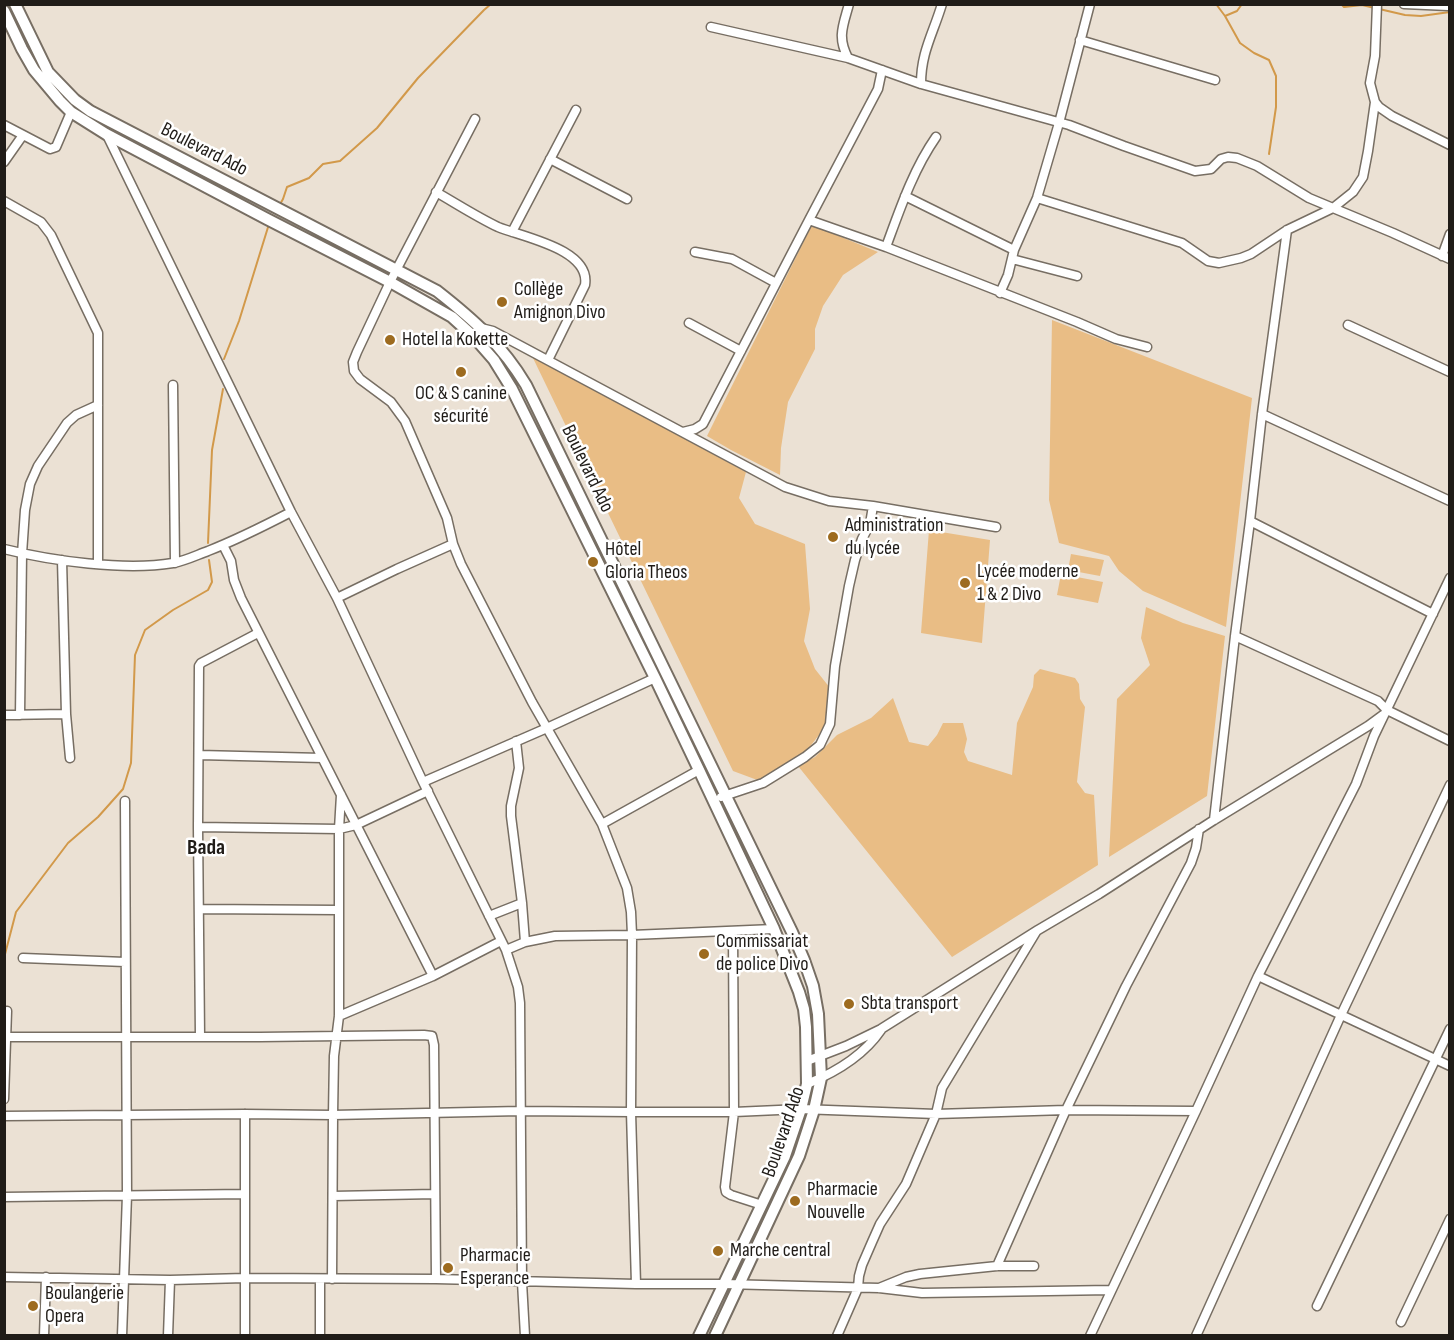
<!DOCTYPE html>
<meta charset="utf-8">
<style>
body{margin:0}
#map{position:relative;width:1454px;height:1340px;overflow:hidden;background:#ebe1d4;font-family:"Sofia Sans Condensed",sans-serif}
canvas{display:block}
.frame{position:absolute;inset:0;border:6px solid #201c18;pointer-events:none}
</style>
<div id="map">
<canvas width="1454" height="1340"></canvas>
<div class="frame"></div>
</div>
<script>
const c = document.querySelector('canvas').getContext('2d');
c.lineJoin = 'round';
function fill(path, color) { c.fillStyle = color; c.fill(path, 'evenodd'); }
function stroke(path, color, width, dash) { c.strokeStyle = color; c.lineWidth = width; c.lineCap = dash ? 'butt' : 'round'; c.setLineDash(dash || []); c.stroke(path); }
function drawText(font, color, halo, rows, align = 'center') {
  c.font = font + ' "Sofia Sans Condensed",sans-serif'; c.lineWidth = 5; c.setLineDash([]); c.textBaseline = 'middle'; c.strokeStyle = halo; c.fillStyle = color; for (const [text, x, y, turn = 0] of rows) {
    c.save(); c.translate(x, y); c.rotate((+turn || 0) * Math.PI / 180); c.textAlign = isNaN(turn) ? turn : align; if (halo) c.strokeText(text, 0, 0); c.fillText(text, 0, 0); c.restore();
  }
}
const green = new Path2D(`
 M812,225L878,252L843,275L823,306L815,329V349L788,402L781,448L780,475L731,450L707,436Z
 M1052,320L1252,398L1226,627L1143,591L1119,571L1109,556L1059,543L1049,500Z
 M532,356L746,472L739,498L755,524L805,544L810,609L804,641L815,669L830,688L828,718L819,735L808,749L793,761L760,781L733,771Z
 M929,530L990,540L982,643L921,633Z
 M1071,554L1104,560L1100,576L1068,570Z
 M1061,574L1103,582L1098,603L1057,595Z
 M1146,607L1183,623L1225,636L1207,796L1109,857L1117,699L1150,665L1141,638Z
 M1040,669L1075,678L1079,684L1080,699L1085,707L1077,782L1085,793L1094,795L1098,865L952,957L798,766L815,757L837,735L871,718L893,698L909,742L928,746L937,735L943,723H963L967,739L964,752L968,761L1012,775L1017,723L1033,687L1034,675Z`);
const stream = new Path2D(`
 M1216,4L1225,16L1240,43L1254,53L1269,60L1276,76V107L1269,154
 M1341,4L1344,7L1362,5L1405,15L1421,16L1450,12
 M1225,16L1237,11L1242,4
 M279,206L283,199L287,187L309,178L323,164L340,161L377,128L418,78L484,10L491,4
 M224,359L239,321L269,224
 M208,543L212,450L223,389
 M4,958L16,912L68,843L98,817L123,789L131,763L135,655L145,630L173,610L208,590L212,582L209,560`);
const minor = new Path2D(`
 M1377,4L1375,56L1370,83L1375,102L1379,107L1392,116L1450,145
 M1404,4L1448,6
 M711,27L848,58L921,84L1069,125L1124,146L1195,171L1211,169L1221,159L1228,157L1237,158L1257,166L1309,198L1393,233L1450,259
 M1080,40L1215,80
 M848,58C837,37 843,26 849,4
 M921,84C921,52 933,34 942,4
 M475,119L390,282L357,352L353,362L354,371L360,379L391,402L405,421L447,518L453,544L461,564L532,702L602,824L627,888L631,912L632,935L631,1112L636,1284
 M4,125L50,149L56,147L71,112
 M107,135L291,512L337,598L423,782L506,950L518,987L520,1003L522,1282L525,1336
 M550,159L627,199
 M4,162L23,135
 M436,192C457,204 477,217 498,227C522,237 591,249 585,285L548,360
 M905,196L1014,250
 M1037,198L1182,243L1208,261L1219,263L1241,258L1251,254L1287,230L1333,208L1353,192L1363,177L1368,151L1375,102
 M4,201L41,222L51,235L98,333V564
 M809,220L886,247L1077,322L1116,339L1147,347
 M512,232L576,110
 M886,247C900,209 913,170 936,137
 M695,252L732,259L776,283
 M1442,256L1450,234
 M1012,259L1077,276
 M1000,293L1008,275L1014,250L1037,198L1059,123L1090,4
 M689,323L741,351
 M1348,325L1450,372
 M481,328L493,331L785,487L829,501L873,506L996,527
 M173,385L175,563
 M1262,414L1450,501
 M683,432L695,429L703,424L809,220L878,89L882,70
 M1250,521L1433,614
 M223,545L231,561L234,580L241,598L433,976
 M4,549C52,561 125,571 173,563C185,561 197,555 208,551C236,540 264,526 291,512
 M62,560L66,714L70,758
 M337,598L397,569L453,544
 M1235,636L1378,701L1387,710L1450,741
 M4,715L66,714
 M20,715L22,554L25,510L30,484L38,466L67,423L76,415L98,405
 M199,755L322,758
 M423,782L547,728L655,678
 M721,797L763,783L805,757L820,745L830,724L835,666L849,586L855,560L862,539L870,524L873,506
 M1214,820L1235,636L1250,521L1262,414L1287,230
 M602,824L699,770
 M198,827L339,829L356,825L428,791
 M199,909L338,910
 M489,916L522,903
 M733,931L734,1112L725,1187L726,1192L731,1195L762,1205
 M525,942L555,936L632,935L774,929
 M506,950L525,942L522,903L511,816V806L519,768L516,741
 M23,958L125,962
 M1258,976L1450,1066
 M339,1016L433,976L501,941
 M6,1037H260L424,1035L432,1036L434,1045L436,1279
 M200,1037L198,827L199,666L201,663L258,633
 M807,1061L846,1046L881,1029L1038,930L1099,894L1214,820L1368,726L1383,715
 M807,1084C834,1073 864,1055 881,1030
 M4,1099L7,1011
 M245,1114V1336
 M4,1116L245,1114L333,1115L520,1111L631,1112H734L801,1109L936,1114L1066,1110L1196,1111
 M333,1196L435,1194
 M4,1197L245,1194
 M997,1266L1066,1110L1126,986L1191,863L1196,848L1199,829
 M4,1277L170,1280L245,1278L436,1279L636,1284H724L879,1288L922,1293L1111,1290
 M320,1279V1336
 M332,1279L333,1115L334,1056L339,1016V829L341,795
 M879,1288L906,1277L920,1274L997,1266H1034
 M1317,1306L1450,1029
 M1401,1322L1450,1219
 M44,1336L46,1277
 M122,1336L127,1195L125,801
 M168,1336L170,1280
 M837,1336L858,1288L859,1276L862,1265L872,1242L880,1224L906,1184L936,1114L942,1088L1036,932
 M1090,1336L1196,1111L1258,976L1356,784L1374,736L1450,578
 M1196,1336L1341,1015L1450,785`);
const major = new Path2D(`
 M15,4L48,72L75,100L90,111L437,291C474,320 502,345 526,385L792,932L804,960L813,986L818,1014L821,1078L814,1110L799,1156L715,1336
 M4,11L22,49L34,70L60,101L71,112L106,134L267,219L390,282L452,317L473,336L494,360L512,389L655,678L699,770L774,929L799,992L804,1009L806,1027L807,1084L801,1109L785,1156L699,1336`);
const markers = [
 [502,302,6,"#9d6b1f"],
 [390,340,6,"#9d6b1f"],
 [461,372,6,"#9d6b1f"],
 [833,537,6,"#9d6b1f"],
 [593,562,6,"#9d6b1f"],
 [965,583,6,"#9d6b1f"],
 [704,954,6,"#9d6b1f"],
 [849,1004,6,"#9d6b1f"],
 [795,1201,6,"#9d6b1f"],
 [718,1251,6,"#9d6b1f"],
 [448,1268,6,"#9d6b1f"],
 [33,1306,6,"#9d6b1f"]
];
const streetNames = [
 ["Boulevard Ado",204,150,27],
 ["Boulevard Ado",587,469,64],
 ["Boulevard Ado",784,1132,-71]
];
const poiNames = [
 ["Collège",514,290],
 ["Amignon Divo",514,313],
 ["Hotel la Kokette",402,340],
 ["OC & S canine",461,394,"center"],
 ["sécurité",461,417,"center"],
 ["Administration",845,526],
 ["du lycée",845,549],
 ["Hôtel",605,550],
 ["Gloria Theos",605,573],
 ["Lycée moderne",977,572],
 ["1 & 2 Divo",977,595],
 ["Commissariat",716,942],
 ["de police Divo",716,965],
 ["Sbta transport",861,1004],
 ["Pharmacie",807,1190],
 ["Nouvelle",807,1213],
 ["Marche central",730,1251],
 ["Pharmacie",460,1256],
 ["Esperance",460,1279],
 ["Boulangerie",45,1294],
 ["Opera",45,1317]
];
const quarterNames = [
 ["Bada",206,848]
];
fill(green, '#e9bd85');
stroke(stream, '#d2994a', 2);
stroke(minor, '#776e63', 11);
stroke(major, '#776e63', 14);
stroke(minor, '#fff', 8);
stroke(major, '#fff', 10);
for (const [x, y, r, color] of markers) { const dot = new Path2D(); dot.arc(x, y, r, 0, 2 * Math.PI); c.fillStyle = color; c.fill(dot); stroke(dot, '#fff', 2); }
drawText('20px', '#201c18', '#fff', streetNames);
drawText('20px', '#201c18', '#fff', poiNames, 'left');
drawText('bold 22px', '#201c18', '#fff', quarterNames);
</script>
